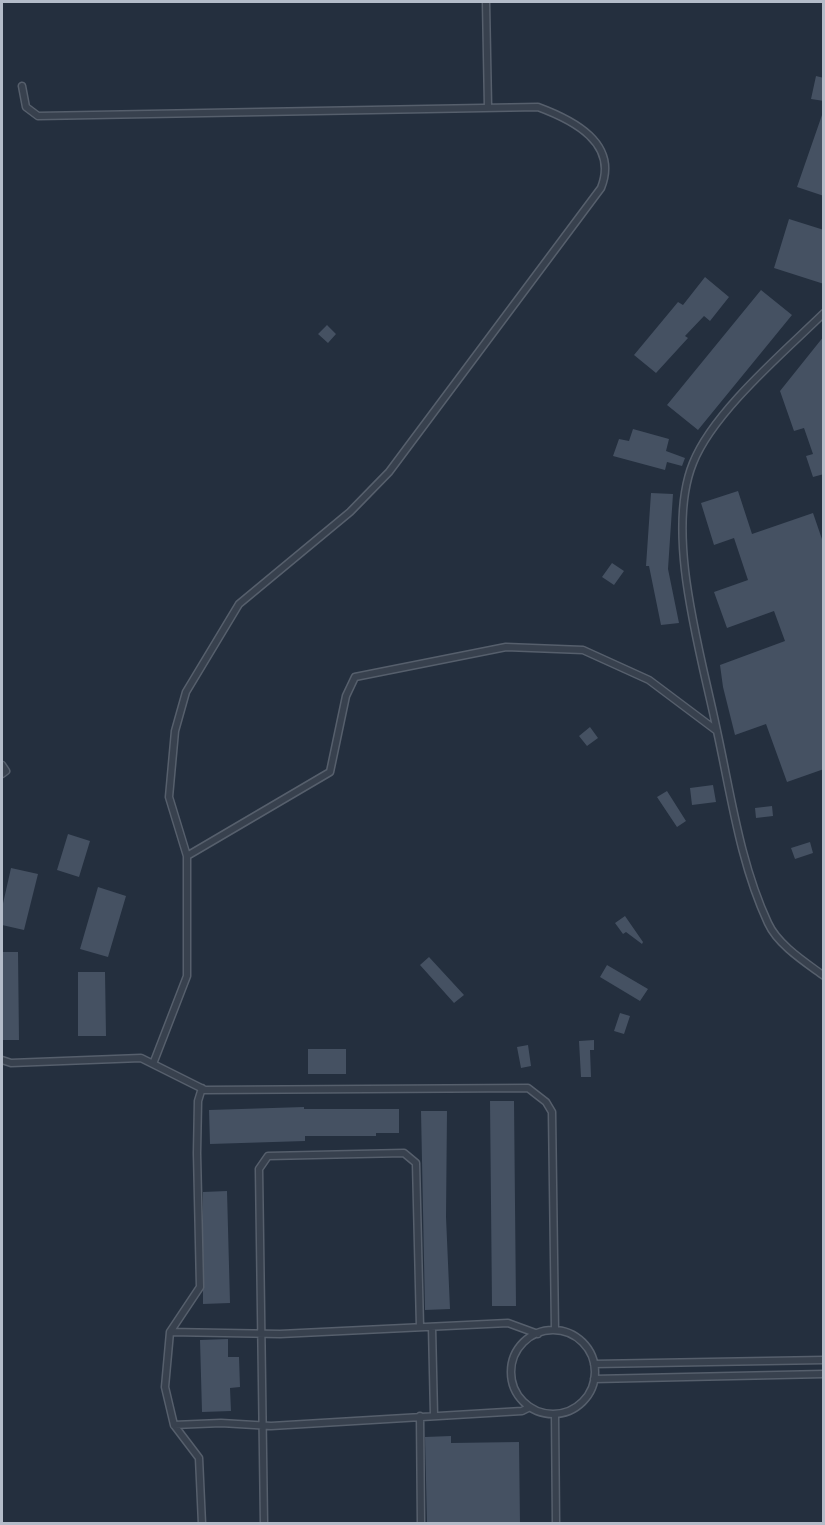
<!DOCTYPE html>
<style>
body{margin:0}
#map{position:relative;width:825px;height:1525px;overflow:hidden;background:#242f3e;font-family:Rubik,sans-serif}
canvas{display:block}
.frame{position:absolute;inset:0;border:3px solid #b4bcc9;pointer-events:none}
</style>
<div id="map">
<canvas width="825" height="1525"></canvas>
<div class="frame"></div>
</div>
<script>
const c = document.querySelector('canvas').getContext('2d');
c.lineJoin = 'round';
function fill(path, color) { c.fillStyle = color; c.fill(path, 'evenodd'); }
function stroke(path, color, width, dash) { c.strokeStyle = color; c.lineWidth = width; c.lineCap = dash ? 'butt' : 'round'; c.setLineDash(dash || []); c.stroke(path); }
const building = new Path2D(`
 M816,76L824,78V101L811,99Z
 M822,115H824V196L797,187Z
 M789,219L824,230V284L774,268Z
 M705,277L729,297L710,321L704,316L685,336L688,338L656,373L634,355L678,302L683,305Z
 M761,290L792,315L698,430L667,405Z
 M327,325L336,334L328,343L318,334Z
 M824,336V474L813,477L806,456L813,454L804,428L794,431L780,391Z
 M633,429L669,439L666,451L685,458L682,466L667,462L665,470L613,456L619,439L629,441Z
 M738,491L752,534L813,513L824,545V769L787,782L766,724L735,735L723,687L720,665L785,641L774,611L727,628L714,592L748,580L734,538L714,545L701,503Z
 M651,493L673,494L668,569L679,623L661,625L649,566H646Z
 M612,563L624,571L614,585L602,577Z
 M590,727L598,738L587,746L579,736Z
 M713,785L716,802L692,805L690,788Z
 M667,791L686,821L677,827L657,797Z
 M772,806L773,816L756,818L755,808Z
 M68,834L90,841L79,877L57,870Z
 M810,842L813,853L795,859L791,848Z
 M11,868L38,874L24,930L2,925V908Z
 M98,887L126,896L108,957L80,949Z
 M625,916L643,942L642,944L626,932L623,934L615,923Z
 M2,952H18L19,1040H2Z
 M429,957L464,995L454,1003L420,965Z
 M607,965L648,989L640,1001L600,977Z
 M78,972H105L106,1036H78Z
 M620,1013L630,1016L624,1034L614,1031Z
 M594,1040V1050H590L591,1077H581L579,1041Z
 M528,1045L531,1066L521,1068L517,1047Z
 M308,1049H346V1074H308Z
 M490,1101H514L516,1306H492Z
 M304,1107V1109H399V1133H376V1136H305V1141L210,1144L209,1110Z
 M421,1111H447L446,1217L450,1309L425,1310Z
 M227,1191L230,1303L203,1304V1192Z
 M228,1339V1357H239L240,1387L230,1388L231,1411L202,1412L200,1340Z
 M451,1436V1443L519,1442L520,1524L427,1523L425,1437Z`);
const service = new Path2D(`
 M486,2L488,107
 M22,86L26,107L38,116L538,107C573,120 619,143 601,188L389,472L350,512L239,604L186,692L175,731L169,797L187,856V976L153,1064
 M824,313C784,352 713,412 693,463C664,534 702,657 717,731C731,795 740,863 768,923C778,945 805,962 824,976
 M2,765L6,771L2,774
 M187,856L330,772L346,696L355,677L506,647L583,650L649,680L717,731
 M2,1060L11,1063L141,1058L205,1090L528,1088L546,1102L552,1112L555,1330
 M202,1088L198,1101L197,1153L200,1287L170,1332L165,1387L174,1425L199,1458L202,1524
 M432,1327L434,1415
 M511 1372a42 42 0 1 1 84 0a42 42 0 1 1-84 0Z
 M170,1332L280,1334L508,1323L538,1334
 M594,1364L824,1360
 M594,1379L824,1374
 M555,1414L556,1524
 M420,1416L421,1524
 M174,1425L221,1423L271,1426L522,1411L530,1407
 M264,1524L259,1169L268,1156L404,1153L416,1163L420,1327`);
fill(building, '#455162');
stroke(service, '#565f6c', 9);
stroke(service, '#38414e', 6);
</script>
